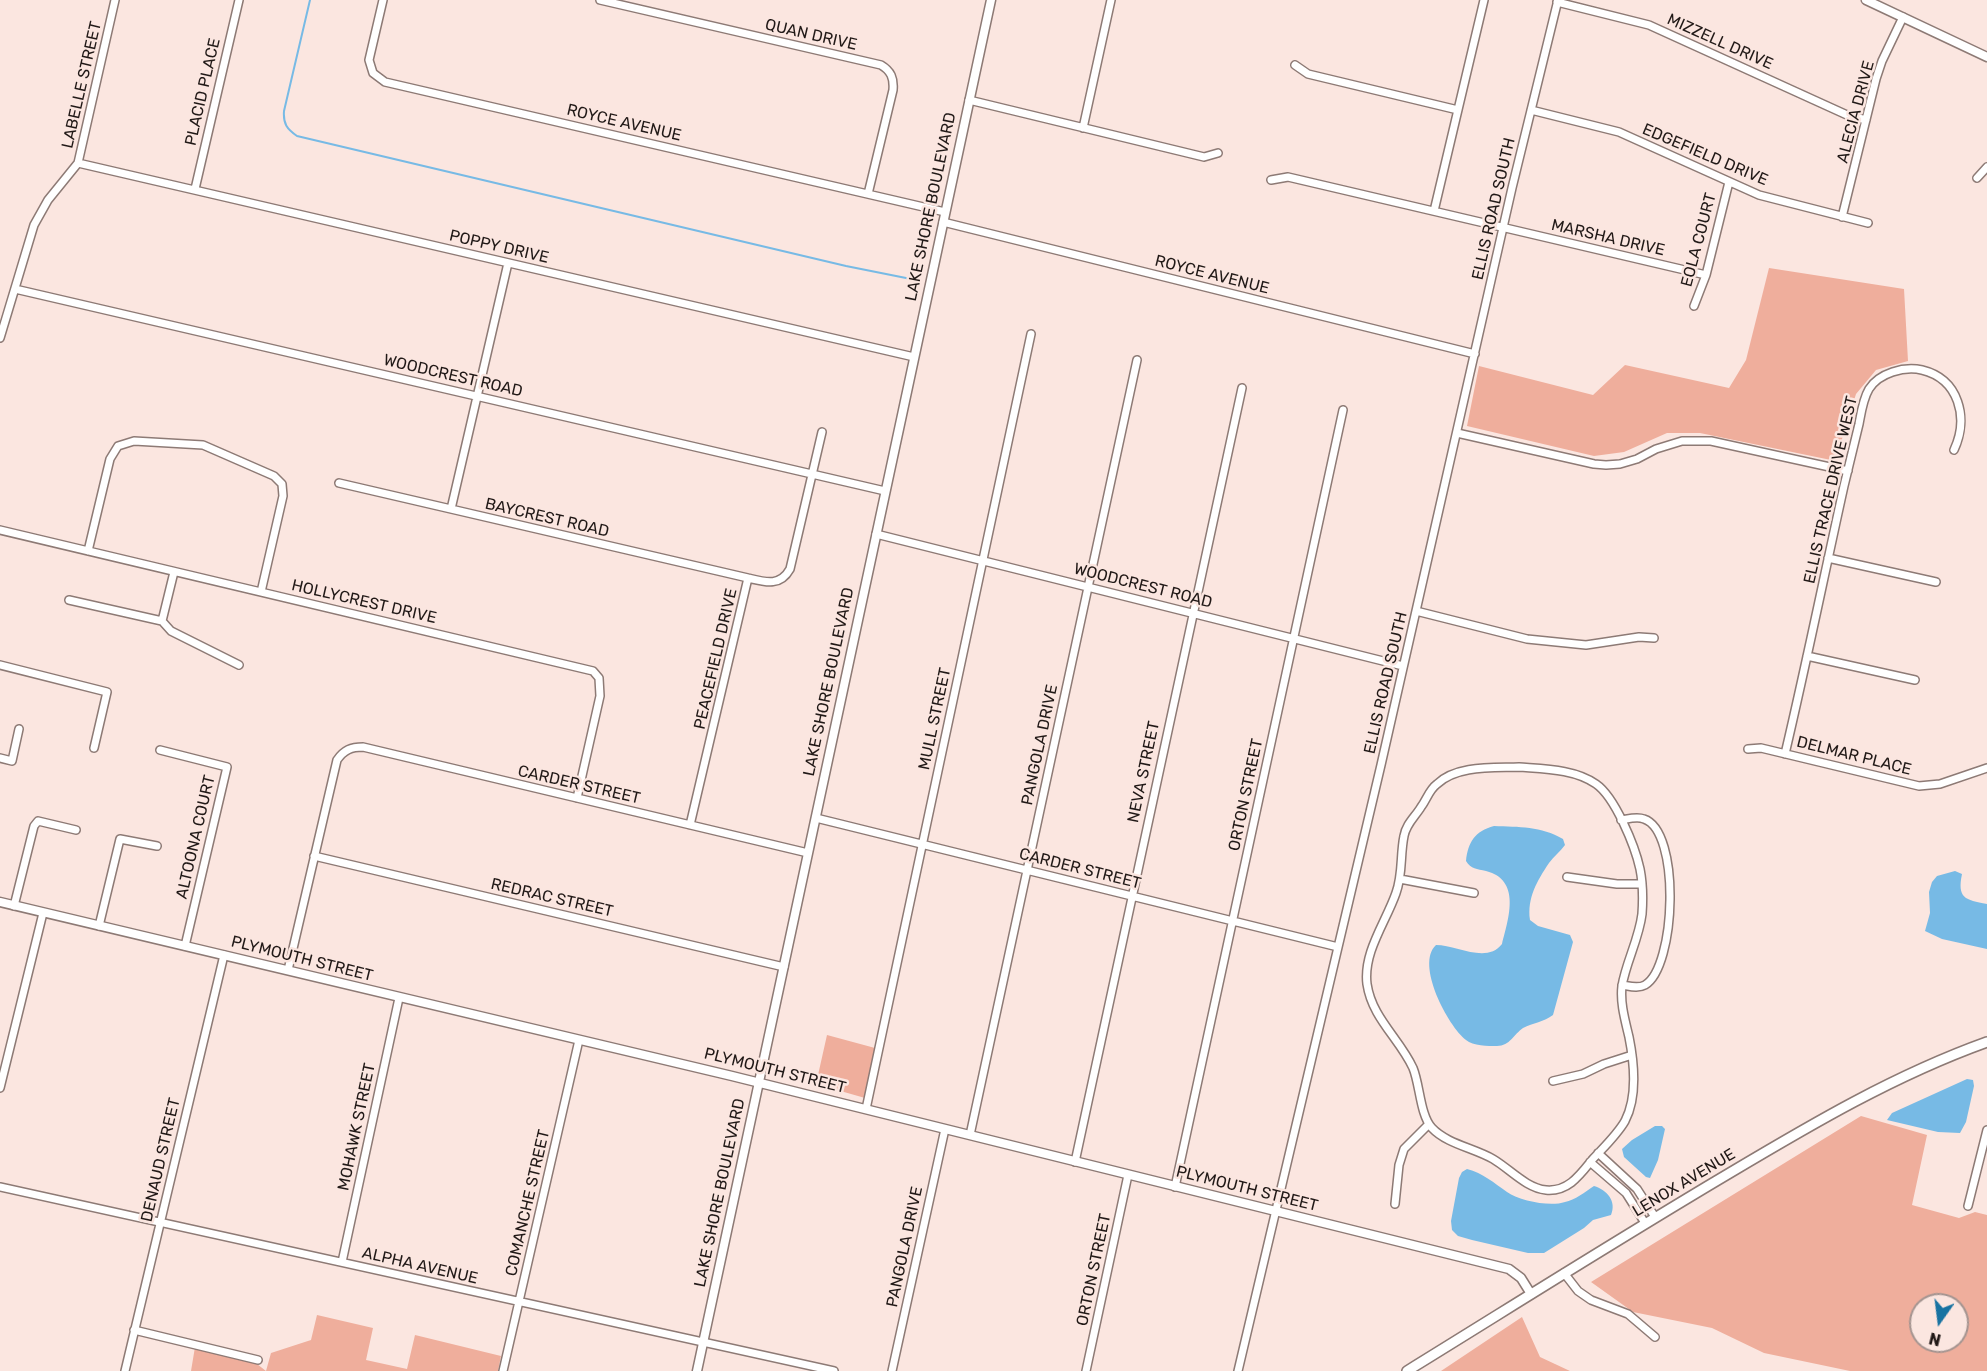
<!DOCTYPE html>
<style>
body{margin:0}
#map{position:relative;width:1987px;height:1371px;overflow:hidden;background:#fbe6e0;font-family:Rubik,sans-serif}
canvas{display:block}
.north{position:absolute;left:1909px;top:1293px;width:60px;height:60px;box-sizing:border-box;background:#fbe6e0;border:2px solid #a49490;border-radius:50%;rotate:194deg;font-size:16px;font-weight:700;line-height:24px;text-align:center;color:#211917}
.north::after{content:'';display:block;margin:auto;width:21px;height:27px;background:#1873a2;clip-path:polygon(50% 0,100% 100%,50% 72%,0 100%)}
</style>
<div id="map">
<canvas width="1987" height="1371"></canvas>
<div class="north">N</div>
</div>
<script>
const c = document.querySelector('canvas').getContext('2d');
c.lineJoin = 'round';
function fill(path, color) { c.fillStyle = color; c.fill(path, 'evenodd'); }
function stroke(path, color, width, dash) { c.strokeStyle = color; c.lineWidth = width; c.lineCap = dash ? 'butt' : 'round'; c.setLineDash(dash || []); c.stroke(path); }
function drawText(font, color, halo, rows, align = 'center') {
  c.font = font + ' Rubik,sans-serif'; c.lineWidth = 5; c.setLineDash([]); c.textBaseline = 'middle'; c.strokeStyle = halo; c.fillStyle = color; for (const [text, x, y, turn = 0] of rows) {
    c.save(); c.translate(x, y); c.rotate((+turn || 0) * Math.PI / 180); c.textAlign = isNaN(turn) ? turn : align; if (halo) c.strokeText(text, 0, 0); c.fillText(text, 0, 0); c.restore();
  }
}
const green = new Path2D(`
 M1769,268L1904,289L1908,361L1876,370L1856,394L1837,455L1831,460L1700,433H1667L1624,452L1594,456L1467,426L1479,366L1593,395L1625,365L1729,388L1746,360Z
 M827,1035L875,1048L865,1098L816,1084Z
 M1861,1116L1927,1135L1912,1205L1959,1218L1975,1212L1987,1215V1371H1850L1764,1353L1712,1328L1633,1312L1591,1282ZM1921,1305H1957V1341H1921Z
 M317,1315L373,1328L366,1360L407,1369L415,1335L501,1356L498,1371H191L195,1347L257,1364L266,1371L271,1353L311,1340Z
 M1522,1317L1540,1357L1570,1371H1441Z`);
const water = new Path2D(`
 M1494,826C1519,827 1541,826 1563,839L1565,845C1560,852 1554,856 1549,863C1537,881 1527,898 1530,920L1538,926L1570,935L1573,942L1553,1015C1544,1022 1533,1023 1523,1028C1514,1034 1510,1046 1497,1046C1488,1046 1473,1046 1466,1040C1448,1026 1415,964 1436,945C1456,945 1487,964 1502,944C1509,917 1521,880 1486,871C1477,869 1471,869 1466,861C1468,842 1475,831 1494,826Z
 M1955,871L1962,874C1957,898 1965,900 1987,904V949L1942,939L1925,931L1930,913L1929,892L1932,882L1937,876Z
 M1967,1079L1973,1080L1974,1086L1966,1122L1960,1133L1938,1132L1887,1120L1892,1113Z
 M1655,1126H1662L1665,1129L1658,1160L1650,1178L1646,1177L1624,1157L1622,1149L1632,1140Z
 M1467,1169C1483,1173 1494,1183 1507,1192C1520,1201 1550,1207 1565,1202C1575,1200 1585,1192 1594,1186C1607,1190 1617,1201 1611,1215L1593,1220L1584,1228L1544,1253H1528L1472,1240L1458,1236L1452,1230L1451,1221L1459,1178L1462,1172Z`);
const stream = new Path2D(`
 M310,0L284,111C283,124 287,129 297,136L846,266L911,279`);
const minor = new Path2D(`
 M383,0L369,60L373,73L385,82L945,212
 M600,0L881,65C891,71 894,78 893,90L868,194
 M1557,2L1649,25L1847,115L1866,120
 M1295,65L1308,74L1458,110
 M969,100L1204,157L1218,153
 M1531,110L1619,132L1759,195L1868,223
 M1083,128L1111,0
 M78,163L914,357
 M1977,178L1987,167
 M1271,180L1288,177L1706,275
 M195,189L239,0
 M1434,211L1484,0
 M1842,217L1876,79L1882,61L1903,17
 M943,222L1475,354
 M15,289L885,491
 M1694,306L1706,275L1729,182
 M0,338L34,225L48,200L78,163L115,0
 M1457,433L1594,464L1606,465L1620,464L1637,459L1656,449L1682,441H1711L1848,471
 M339,483L748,578C765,582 780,587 790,569L822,432
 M451,509L508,263
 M0,530L593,671L599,678L600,696L577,798
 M876,534L1403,666
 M88,551L110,459L118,446L134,441L203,445L274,476L282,484L283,496L261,592
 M1828,558L1936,582
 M69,600L162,621
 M1416,611L1527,639L1586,645L1639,637L1654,638
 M162,621L171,631L239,665
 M162,621L174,572
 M1807,656L1915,680
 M0,665L107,692L94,748
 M1748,749L1761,748L1919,786L1940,784L1987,768
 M160,750L227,767L185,946
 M1785,754C1806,665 1824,576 1844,486C1849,466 1854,445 1859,424C1861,413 1863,399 1869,389C1879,373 1904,366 1922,370C1959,379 1969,418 1954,450
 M0,758L12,761L19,729
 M1519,767C1544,769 1575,769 1596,784C1615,797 1635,846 1640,869C1643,884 1643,900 1642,914C1639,939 1626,962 1622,986C1620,1003 1625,1020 1629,1037C1634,1062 1638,1096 1625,1121C1617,1135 1603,1148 1592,1160C1580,1175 1568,1192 1546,1190C1526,1188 1510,1169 1493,1159C1474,1148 1447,1144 1432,1128C1420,1115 1420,1085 1413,1068C1399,1038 1372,1018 1367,984C1363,952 1386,922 1396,893C1403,874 1400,855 1404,836C1406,824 1415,817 1421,807C1427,799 1429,790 1437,784C1457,765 1493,768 1519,767Z
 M816,818L1338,947
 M1621,820C1628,819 1637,816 1644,819C1681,831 1676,967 1645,985C1638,989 1629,986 1622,985
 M690,825L748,578
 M314,856L784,967
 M1567,877L1617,884H1642
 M1400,879L1474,893
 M14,906L34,826L38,821L76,830
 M99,926L120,839L157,846
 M288,970L337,760C344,750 351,747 363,747L808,853
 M1553,1081L1583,1074L1604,1064L1632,1055
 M0,1088L43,913
 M866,1109L1031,334
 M970,1135L1137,360
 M1598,1153L1637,1189L1655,1217
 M1075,1162L1242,388
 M1590,1162L1626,1193L1645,1223
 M0,1187L834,1371
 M1175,1187L1343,410
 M1395,1204L1399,1165L1404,1149L1429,1124
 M1968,1206L1987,1130
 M342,1262L399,998
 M1564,1273L1578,1291L1591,1300L1628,1314L1655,1337
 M134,1330L258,1360
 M125,1371L224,955
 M503,1371L579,1040
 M892,1371L945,1129
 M1086,1371L1128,1175
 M1238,1371L1381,765L1512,188L1558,0`);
const tertiary = new Path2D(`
 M1866,0L1987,57
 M0,902L732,1076L1509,1269L1521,1278L1531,1294
 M697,1371L991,0`);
const secondary = new Path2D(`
 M1407,1371C1514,1305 1620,1238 1728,1174C1812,1124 1895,1075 1987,1042`);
const streetNames = [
 ["QUAN DRIVE",811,35,13],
 ["MIZZELL DRIVE",1720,42,24],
 ["LABELLE STREET",82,85,-77],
 ["PLACID PLACE",203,92,-77],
 ["ALECIA DRIVE",1856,112,-75],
 ["ROYCE AVENUE",624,123,13],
 ["EDGEFIELD DRIVE",1705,155,23],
 ["LAKE SHORE BOULEVARD",931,207,-78],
 ["ELLIS ROAD SOUTH",1494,209,-77],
 ["MARSHA DRIVE",1608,238,13],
 ["EOLA COURT",1699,240,-75],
 ["POPPY DRIVE",499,247,13],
 ["ROYCE AVENUE",1212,275,14],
 ["WOODCREST ROAD",453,376,13],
 ["ELLIS TRACE DRIVE WEST",1831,490,-77],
 ["BAYCREST ROAD",547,518,13],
 ["WOODCREST ROAD",1143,586,14],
 ["HOLLYCREST DRIVE",364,602,13],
 ["PEACEFIELD DRIVE",716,659,-77],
 ["LAKE SHORE BOULEVARD",829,682,-78],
 ["ELLIS ROAD SOUTH",1386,683,-77],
 ["MULL STREET",935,719,-78],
 ["PANGOLA DRIVE",1040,745,-78],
 ["DELMAR PLACE",1854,756,14],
 ["NEVA STREET",1144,772,-78],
 ["CARDER STREET",579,785,13],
 ["ORTON STREET",1246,795,-78],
 ["ALTOONA COURT",196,837,-77],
 ["CARDER STREET",1080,869,14],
 ["REDRAC STREET",552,898,13],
 ["PLYMOUTH STREET",302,959,14],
 ["PLYMOUTH STREET",775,1071,14],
 ["MOHAWK STREET",357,1127,-78],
 ["DENAUD STREET",161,1160,-77],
 ["LENOX AVENUE",1684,1183,-31],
 ["PLYMOUTH STREET",1247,1189,14],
 ["LAKE SHORE BOULEVARD",720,1193,-78],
 ["COMANCHE STREET",528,1203,-77],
 ["PANGOLA DRIVE",905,1247,-78],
 ["ALPHA AVENUE",420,1266,13],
 ["ORTON STREET",1094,1270,-78]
];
fill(green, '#efae9c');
fill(water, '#77bae5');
stroke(stream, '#77bae5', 2);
stroke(minor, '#8d7a75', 10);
stroke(tertiary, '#8d7a75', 11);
stroke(secondary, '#8d7a75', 12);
stroke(minor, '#fff', 7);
stroke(tertiary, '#fff', 8);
stroke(secondary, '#fff', 9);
drawText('16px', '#211917', '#fbe6e0', streetNames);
</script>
